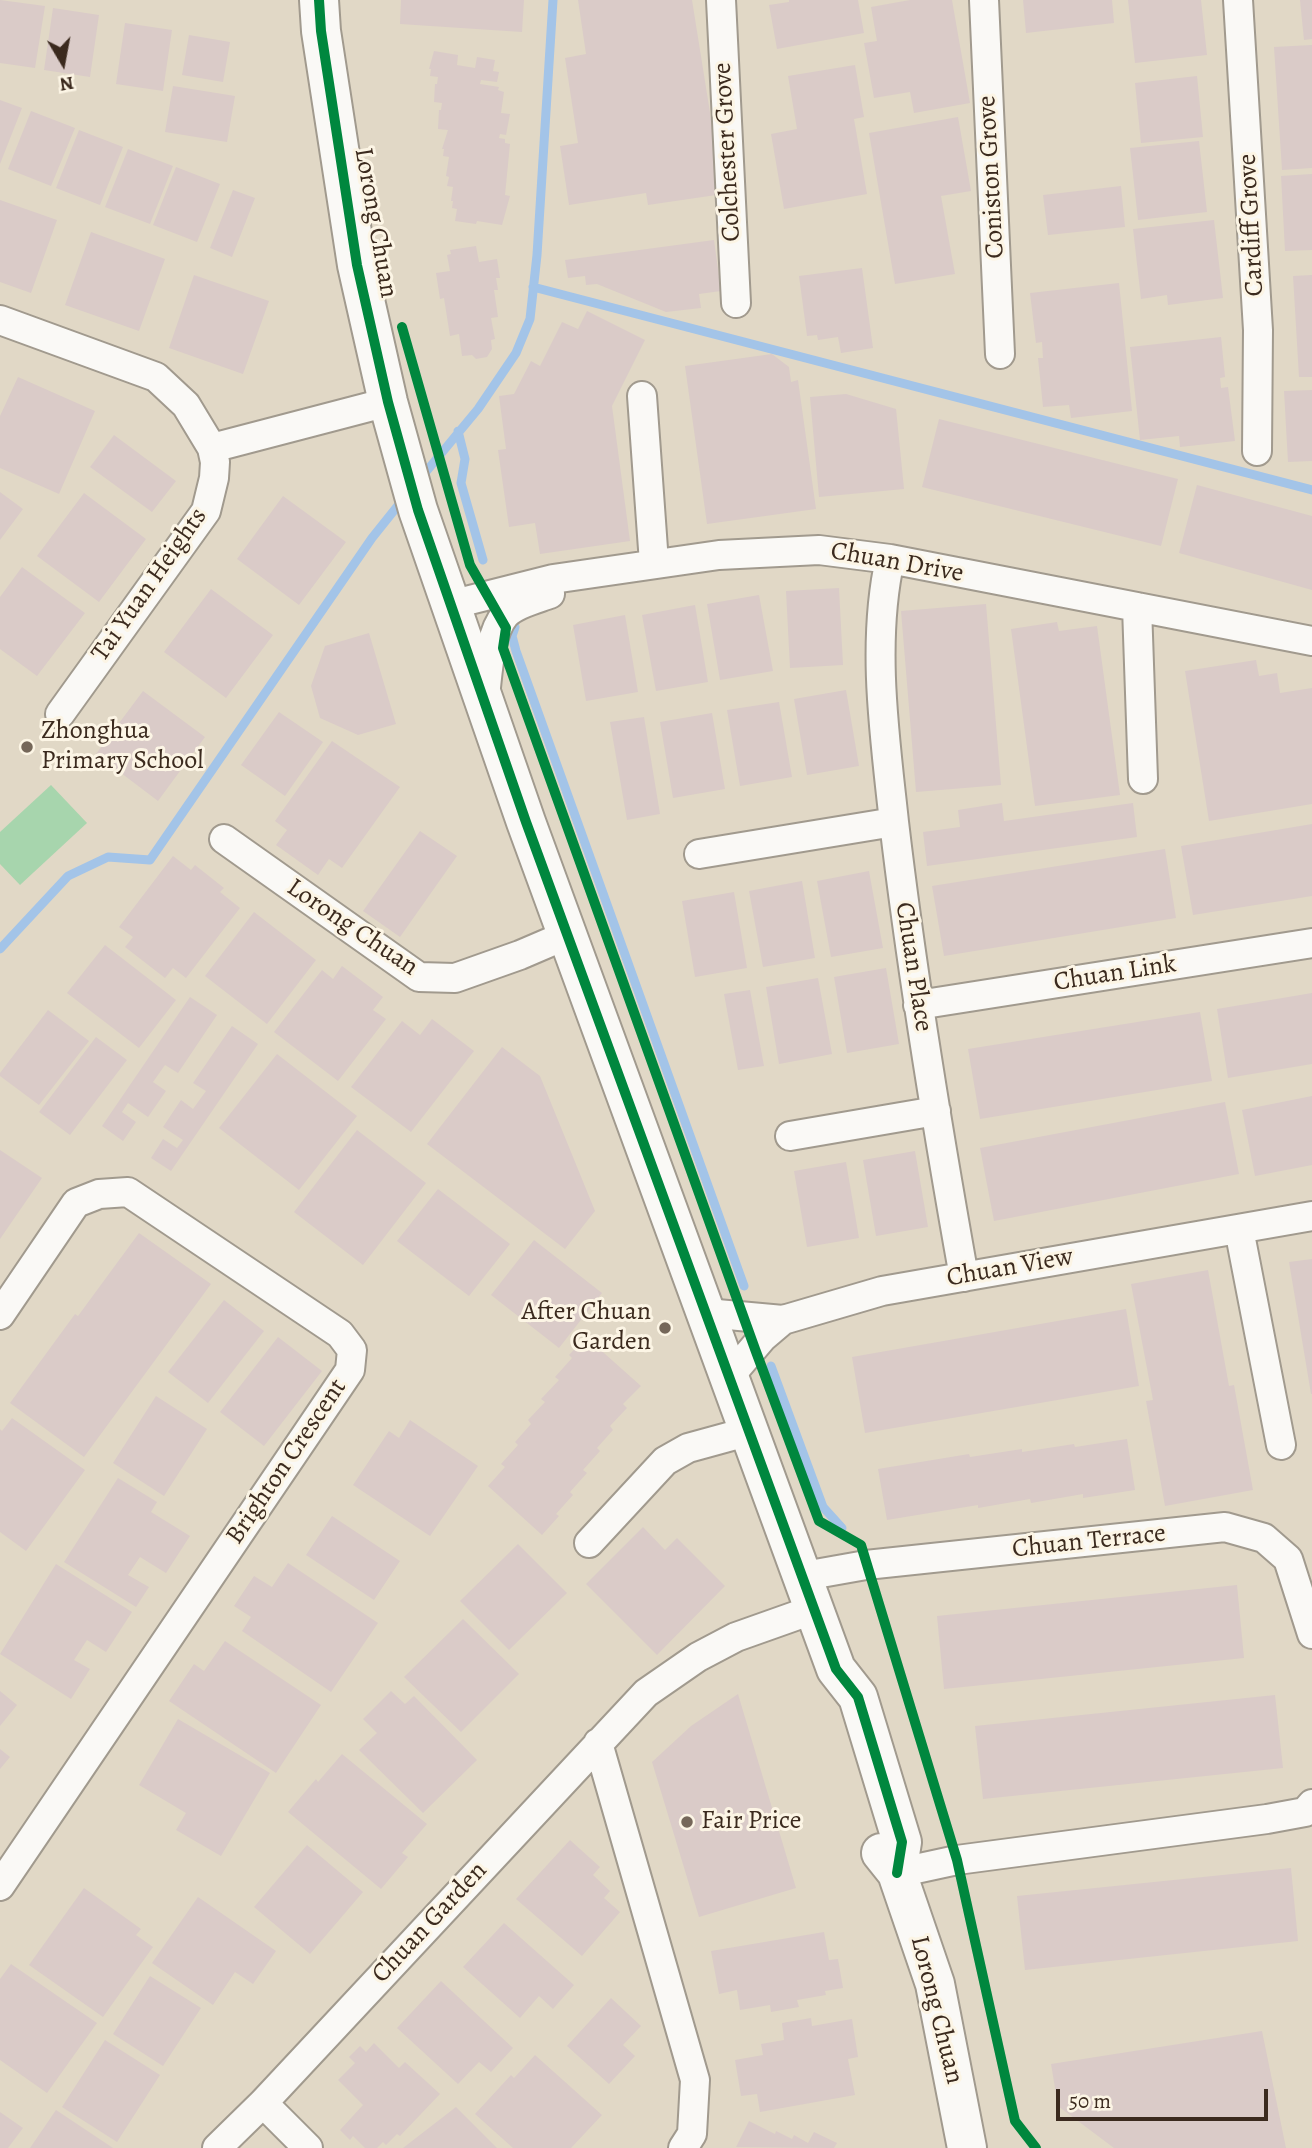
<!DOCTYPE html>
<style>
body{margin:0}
#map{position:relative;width:1312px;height:2148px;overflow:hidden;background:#e1d8c6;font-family:Alegreya,serif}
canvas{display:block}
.north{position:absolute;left:28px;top:28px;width:70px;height:70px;-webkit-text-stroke:5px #fcf5e5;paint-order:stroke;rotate:170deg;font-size:19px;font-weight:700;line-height:28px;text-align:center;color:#3b2a1e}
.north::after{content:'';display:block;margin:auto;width:24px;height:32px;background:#3b2a1e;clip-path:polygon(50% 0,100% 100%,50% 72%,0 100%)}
.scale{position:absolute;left:1056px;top:2089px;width:212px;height:32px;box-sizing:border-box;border:4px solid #3b2a1e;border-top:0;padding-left:9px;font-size:21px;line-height:24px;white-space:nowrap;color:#3b2a1e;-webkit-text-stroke:5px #fcf5e5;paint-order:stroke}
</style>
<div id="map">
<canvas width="1312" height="2148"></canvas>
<div class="north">N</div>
<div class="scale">50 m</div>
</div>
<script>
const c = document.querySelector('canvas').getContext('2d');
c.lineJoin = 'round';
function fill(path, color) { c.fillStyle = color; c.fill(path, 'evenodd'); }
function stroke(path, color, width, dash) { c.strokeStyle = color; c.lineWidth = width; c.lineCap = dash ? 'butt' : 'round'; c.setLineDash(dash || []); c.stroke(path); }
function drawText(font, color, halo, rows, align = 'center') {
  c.font = font + ' Alegreya,serif'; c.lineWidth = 6; c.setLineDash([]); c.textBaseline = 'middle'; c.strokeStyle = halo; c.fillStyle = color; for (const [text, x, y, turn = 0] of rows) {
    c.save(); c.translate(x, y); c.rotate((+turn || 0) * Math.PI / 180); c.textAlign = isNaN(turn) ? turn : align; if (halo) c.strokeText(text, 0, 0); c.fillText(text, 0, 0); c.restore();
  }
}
const green = new Path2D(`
 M51,785L87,823L20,885L0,864V832Z`);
const stream = new Path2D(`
 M533,287L1312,490
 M458,431L465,459L461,483L483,560
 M420,479L478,409L516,353L530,319L537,255L553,0
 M515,627L512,636L516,651L744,1286
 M0,949L68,876L108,857L150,860L372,538L404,498
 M771,1366L823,1507L842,1528`);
const building = new Path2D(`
 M0,0L45,6L35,68L0,63Z
 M401,0H524L522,32L400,24Z
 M578,0H692L723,194L648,205L646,193L569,205L560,146L578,143L565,58L586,54Z
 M789,0H858L864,33L777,49L769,5L789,2Z
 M910,0H952L970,103L914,113L910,92L874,98L864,43L877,41L871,7Z
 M1023,0H1112L1114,23L1026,33Z
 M1128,0H1201L1207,55L1135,63Z
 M1300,0H1312V39L1304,40Z
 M53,8L99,15L90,77L44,70Z
 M125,23L172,30L163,91L116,84Z
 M189,35L230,42L223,82L182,75Z
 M1312,45V168L1282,170L1274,47Z
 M434,51L458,55L457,65L475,68L477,57L495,60L493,71L499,72L497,82L481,80L480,84L499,87L498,90L504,92L501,113L510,114L506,135L500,134L499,138L505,139V143L510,144L505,195L510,196L502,225L477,221L476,224L455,221L457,209L452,208L453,201H451L453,187L447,186L449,177L446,176L449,157L443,156L444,149H442L448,130L438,129L439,110H441L442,103L434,102L435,84H437L438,77L430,76L431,69H429Z
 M855,65L864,117L854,119L867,194L784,209L771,134L797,129L788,76Z
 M1197,76L1203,137L1141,143L1135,83Z
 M173,86L235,96L227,142L165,132Z
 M0,100L22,108L0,164Z
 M31,111L75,128L51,186L8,169Z
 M958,117L971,191L941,196L955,274L895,284L869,133Z
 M79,130L123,147L100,205L56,188Z
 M1199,141L1207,212L1138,220L1130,148Z
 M128,149L173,166L150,224L105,207Z
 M176,167L220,184L197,242L153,225Z
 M1312,174V250L1285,251L1281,176Z
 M1121,186L1125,227L1048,235L1043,195Z
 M233,190L255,198L232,257L210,248Z
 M0,200L57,220L31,293L0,282Z
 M1214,220L1223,298L1168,305L1167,295L1141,299L1133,229Z
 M91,232L165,259L139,331L65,305Z
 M714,240L721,291L699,294L701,308L666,312L597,284L586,285L585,276L568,278L565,260Z
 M476,246L479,262L497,259L500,278H496L498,290H494L498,317L491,318L495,339L491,340L492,349L487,357L476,359L472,355L462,356L459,334L450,336L444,298L440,299L436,273L450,271L447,255L451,254L450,250Z
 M862,268L873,348L841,353L838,337L818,340L817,335L807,336L799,276Z
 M194,275L269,301L243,374L169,348Z
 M1312,275V377H1299L1293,276Z
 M1119,283L1132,411L1071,418L1069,405L1043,407L1038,358H1043L1042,342L1036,343L1030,293Z
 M587,311L645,340L612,406L630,541L540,554L535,523L509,527L498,450L506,449L499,396L514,394L531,361L540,366L562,322L578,329Z
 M1221,337L1225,377L1220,378L1221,388L1228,387L1235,441L1180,447L1179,436L1140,440L1130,347Z
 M772,354L789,367L791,382L798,380L816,509L707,524L685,366Z
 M18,377L95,411L59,494L0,468V416Z
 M1312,390V461L1288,462L1284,391Z
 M846,394L896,409L904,489L819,497L810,397Z
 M939,419L1178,479L1161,546L922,487Z
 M114,435L176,481L152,512L90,467Z
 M1197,485L1312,516V590L1179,553Z
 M0,492L23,509L0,540Z
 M84,493L146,539L99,602L37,556Z
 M283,496L346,542L299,605L237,559Z
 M22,567L85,613L37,676L0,649V597Z
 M839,588L843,665L790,668L786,591Z
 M211,589L273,635L226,698L164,652Z
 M759,595L773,671L720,680L707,604Z
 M986,604L1001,785L916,792L901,611Z
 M695,605L708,682L656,691L642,615Z
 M625,615L638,692L586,701L573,625Z
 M1057,622L1059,631L1097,626L1120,795L1035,806L1011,629Z
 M369,633L396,724L358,735L320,718L311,686L325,646Z
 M1256,660L1259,676L1277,673L1280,693L1312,688V804L1209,821L1185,671Z
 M846,690L859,766L807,775L794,699Z
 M143,691L205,737L158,801L96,754Z
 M779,702L792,777L740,786L727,710Z
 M279,712L323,742L285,796L241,765Z
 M712,713L725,789L673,798L660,722Z
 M644,717L660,814L627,820L610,722Z
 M332,741L400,787L342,868L329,859L318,875L276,845L287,830L275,821Z
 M1002,803L1004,821L1133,803L1137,837L927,866L923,832L960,827L958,810Z
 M1312,824V896L1193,915L1181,846Z
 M420,831L457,856L400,937L363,911Z
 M1165,849L1176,918L944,956L932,886Z
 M173,856L191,870L195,865L224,888L220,892L240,908L186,978L173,968L165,978L125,947L133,937L119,927Z
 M869,871L883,948L831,957L817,881Z
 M802,881L815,958L763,967L749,891Z
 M734,892L747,968L695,977L682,901Z
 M254,912L316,960L267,1024L205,976Z
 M105,945L176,1000L139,1048L67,993Z
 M342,966L383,997L373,1010L386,1019L338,1081L274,1032L322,970L333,979Z
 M886,968L899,1044L847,1053L834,977Z
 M818,978L832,1054L779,1064L766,987Z
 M750,990L764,1066L738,1070L724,994Z
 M1312,993V1064L1228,1078L1217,1009Z
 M190,997L217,1015L178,1073L165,1065L153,1082L166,1091L148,1117L128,1103L122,1112L136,1122L123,1141L102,1126Z
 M48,1010L89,1041L39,1105L0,1076V1073Z
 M1200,1012L1212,1081L980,1119L968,1049Z
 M432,1019L474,1051L411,1132L351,1087L402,1021L420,1035Z
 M232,1026L258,1044L171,1171L151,1158L163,1139L177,1148L183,1140L163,1127L181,1100L193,1109L206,1091L193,1083Z
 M96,1037L127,1060L70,1135L39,1112Z
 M502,1047L540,1076L595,1211L565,1249L427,1144Z
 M277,1054L357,1116L299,1190L219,1128Z
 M1312,1096V1165L1255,1176L1242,1110Z
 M1225,1102L1239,1174L994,1221L980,1148Z
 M357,1130L426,1183L363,1265L294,1212Z
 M0,1150L42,1178L0,1239Z
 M915,1151L928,1227L876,1236L863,1160Z
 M846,1162L859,1238L807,1247L794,1171Z
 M438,1189L510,1244L469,1296L397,1241Z
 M139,1233L211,1284L84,1457L10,1403L75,1314L78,1316Z
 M534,1240L602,1293L559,1348L491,1295Z
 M1312,1259V1394H1311L1289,1262Z
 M1208,1270L1229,1386L1234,1385L1253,1490L1165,1506L1146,1401L1153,1400L1131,1284Z
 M224,1300L264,1331L208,1403L168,1372Z
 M1126,1309L1139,1386L865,1433L852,1357Z
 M278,1337L322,1371L264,1446L220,1412Z
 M586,1337L641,1386L623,1404L627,1408L610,1426L613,1430L597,1448L600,1451L583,1470L587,1473L570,1492L573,1495L556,1514L559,1516L542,1535L488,1486L505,1467L501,1464L518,1445L515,1442L531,1424L528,1420L545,1402L541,1399L559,1380L555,1377L572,1358L569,1355Z
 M156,1396L207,1429L164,1496L113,1463Z
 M12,1418L85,1470L26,1551L0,1532V1429L2,1431Z
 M410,1420L478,1466L430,1536L353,1485L389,1431L399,1438Z
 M1127,1439L1135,1490L1083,1498V1494L1031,1503L1030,1499L978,1508V1505L887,1520L878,1469L969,1454L970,1457L1022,1449V1452L1074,1444L1075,1447Z
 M118,1478L157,1502L151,1512L190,1536L166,1573L140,1557L128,1575L149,1587L136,1607L64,1562Z
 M332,1516L400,1561L374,1600L306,1555Z
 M643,1527L665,1550L677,1538L725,1586L657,1655L586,1584Z
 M518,1544L567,1593L509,1650L460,1601Z
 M288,1563L378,1623L331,1692L242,1631L251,1617L234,1606L254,1576L272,1587Z
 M56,1564L132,1612L106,1652L87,1640L74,1660L90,1669L71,1699L0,1654Z
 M1237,1585L1244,1658L944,1689L937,1616Z
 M463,1619L519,1674L461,1732L404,1677Z
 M225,1641L321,1705L276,1773L169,1701L194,1664L204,1671Z
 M0,1691L17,1705L0,1726Z
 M391,1691L405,1704L414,1696L477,1760L423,1813L359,1750L377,1733L363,1719Z
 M738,1694L796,1888L699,1917L652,1762L691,1726Z
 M1275,1695L1283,1768L983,1799L975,1726Z
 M178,1719L270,1773L221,1856L176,1830L186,1813L139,1785Z
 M0,1749L10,1757L0,1769Z
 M342,1754L427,1824L402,1853L408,1857L381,1889L288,1812L316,1779L318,1782Z
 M570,1840L600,1867L593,1875L610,1891L604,1898L620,1912L582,1956L516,1899Z
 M307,1845L363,1892L310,1954L254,1907Z
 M1291,1868L1298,1941L1025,1970L1017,1896Z
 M84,1888L141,1929L136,1935L153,1947L103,2017L29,1965Z
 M198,1897L276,1951L253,1984L235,1972L213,2005L152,1963Z
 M504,1923L574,1985L553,2009L539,1996L520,2018L463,1967Z
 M824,1932L829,1960L838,1959L843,1988L825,1991L826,1995L797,2000L799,2007L771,2012L770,2005L740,2010L737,1990L719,1994L711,1951Z
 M11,1964L97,2023L47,2093L0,2060V1979Z
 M150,1976L201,2008L163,2066L113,2034Z
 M441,1981L513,2048L491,2072L479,2062L458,2084L397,2028Z
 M611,1998L641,2026L623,2045L635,2056L609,2084L567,2046Z
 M811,2018L812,2026L852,2019L858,2057L848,2059L855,2095L760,2112L757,2094L741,2096L735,2060L763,2055L761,2044L784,2040L782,2023Z
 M1262,2031L1286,2148H1114L1058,2106L1051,2064Z
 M105,2040L160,2075L117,2142L62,2107Z
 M374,2043L399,2068L405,2062L440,2094L400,2136L397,2134L386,2145L383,2142L377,2148H365L353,2136L350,2140L340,2130L363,2105L338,2080L355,2063L349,2057L360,2046L366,2052Z
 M535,2055L602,2115L571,2148H513L475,2114L511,2075L514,2078Z
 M456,2107L497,2148H403Z
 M56,2110L113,2148H30Z
 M0,2112L23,2128L8,2148H0Z
 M749,2121L775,2134L776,2131L792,2139L794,2135L808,2143L814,2132L837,2143L834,2148L736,2147Z`);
const street = new Path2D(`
 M721,0L736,303
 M984,0L1000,354
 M1238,0L1258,330L1257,451
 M0,320L156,377L186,405L212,448L215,462L214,478L206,511L60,714
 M642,396L654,563
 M212,448L388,402
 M890,559C871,644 885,738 894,822C912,975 937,1126 964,1277
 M450,605L553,579L719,555L819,550L890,559L1312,641
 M1137,607L1143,779
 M485,696C488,673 489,634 505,615C515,604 536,599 550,594
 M224,839L419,977L455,978L520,955L569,934
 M699,854L894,822
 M918,1005L1312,943
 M790,1136L936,1111
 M1239,1229L1281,1445
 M706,1313L783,1320
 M0,1315L76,1203L99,1194L128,1192L340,1334L352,1350L350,1370L0,1886
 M729,1377L763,1337L783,1320L882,1291L1312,1216
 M589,1543L665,1461L688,1448L750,1431
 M804,1576L866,1565L1225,1527L1264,1538L1288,1559L1312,1634
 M598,1743L695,2080L692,2134L683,2148
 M897,1873L957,1860L1267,1819L1305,1812L1312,1804
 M263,2103L308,2148
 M217,2148L263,2103L646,1693L698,1657L736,1637L815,1609`);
const secondary = new Path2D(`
 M319,0L321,31L357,265L388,402L418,510L526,822L836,1669L858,1697L902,1842L897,1873
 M881,1853L897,1873L935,1984L967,2148`);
const cycleway = new Path2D(`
 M319,0L321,31L357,265L388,402L418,510L526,822L836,1669L858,1697L902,1842L897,1873
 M402,327L470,565L506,628L503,648L755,1349L819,1521L861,1545L957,1860L1015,2121L1036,2148`);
const markers = [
 [27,747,7,"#756759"],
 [665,1328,7,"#756759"],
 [687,1822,7,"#756759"]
];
const streetNames = [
 ["Colchester Grove",728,152,-93],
 ["Coniston Grove",992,177,-93],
 ["Lorong Chuan",375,223,80],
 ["Cardiff Grove",1252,225,-93],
 ["Chuan Drive",897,563,10],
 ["Tai Yuan Heights",150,585,-55],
 ["Lorong Chuan",352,928,34],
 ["Chuan Place",913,967,81],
 ["Chuan Link",1115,974,-9],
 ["Chuan View",1010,1268,-10],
 ["Brighton Crescent",287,1462,-56],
 ["Chuan Terrace",1089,1542,-6],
 ["Chuan Garden",430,1923,-47],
 ["Lorong Chuan",936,2010,76]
];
const poiNames = [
 ["Zhonghua",41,732],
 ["Primary School",41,762],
 ["After Chuan",651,1313,"right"],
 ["Garden",651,1343,"right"],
 ["Fair Price",701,1822]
];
fill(green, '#a7d5ad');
stroke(stream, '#a3c4e8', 9);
fill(building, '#dacbc8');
stroke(street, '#a19a8e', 32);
stroke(secondary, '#a19a8e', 42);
stroke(street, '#faf9f6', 28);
stroke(secondary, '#faf9f6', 38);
stroke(cycleway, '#00873e', 10);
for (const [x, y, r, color] of markers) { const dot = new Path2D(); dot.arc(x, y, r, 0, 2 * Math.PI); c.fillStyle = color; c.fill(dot); stroke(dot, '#fcf5e5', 2.5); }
drawText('26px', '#3b2a1e', '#fcf5e5', streetNames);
drawText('26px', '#3b2a1e', '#fcf5e5', poiNames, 'left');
</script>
